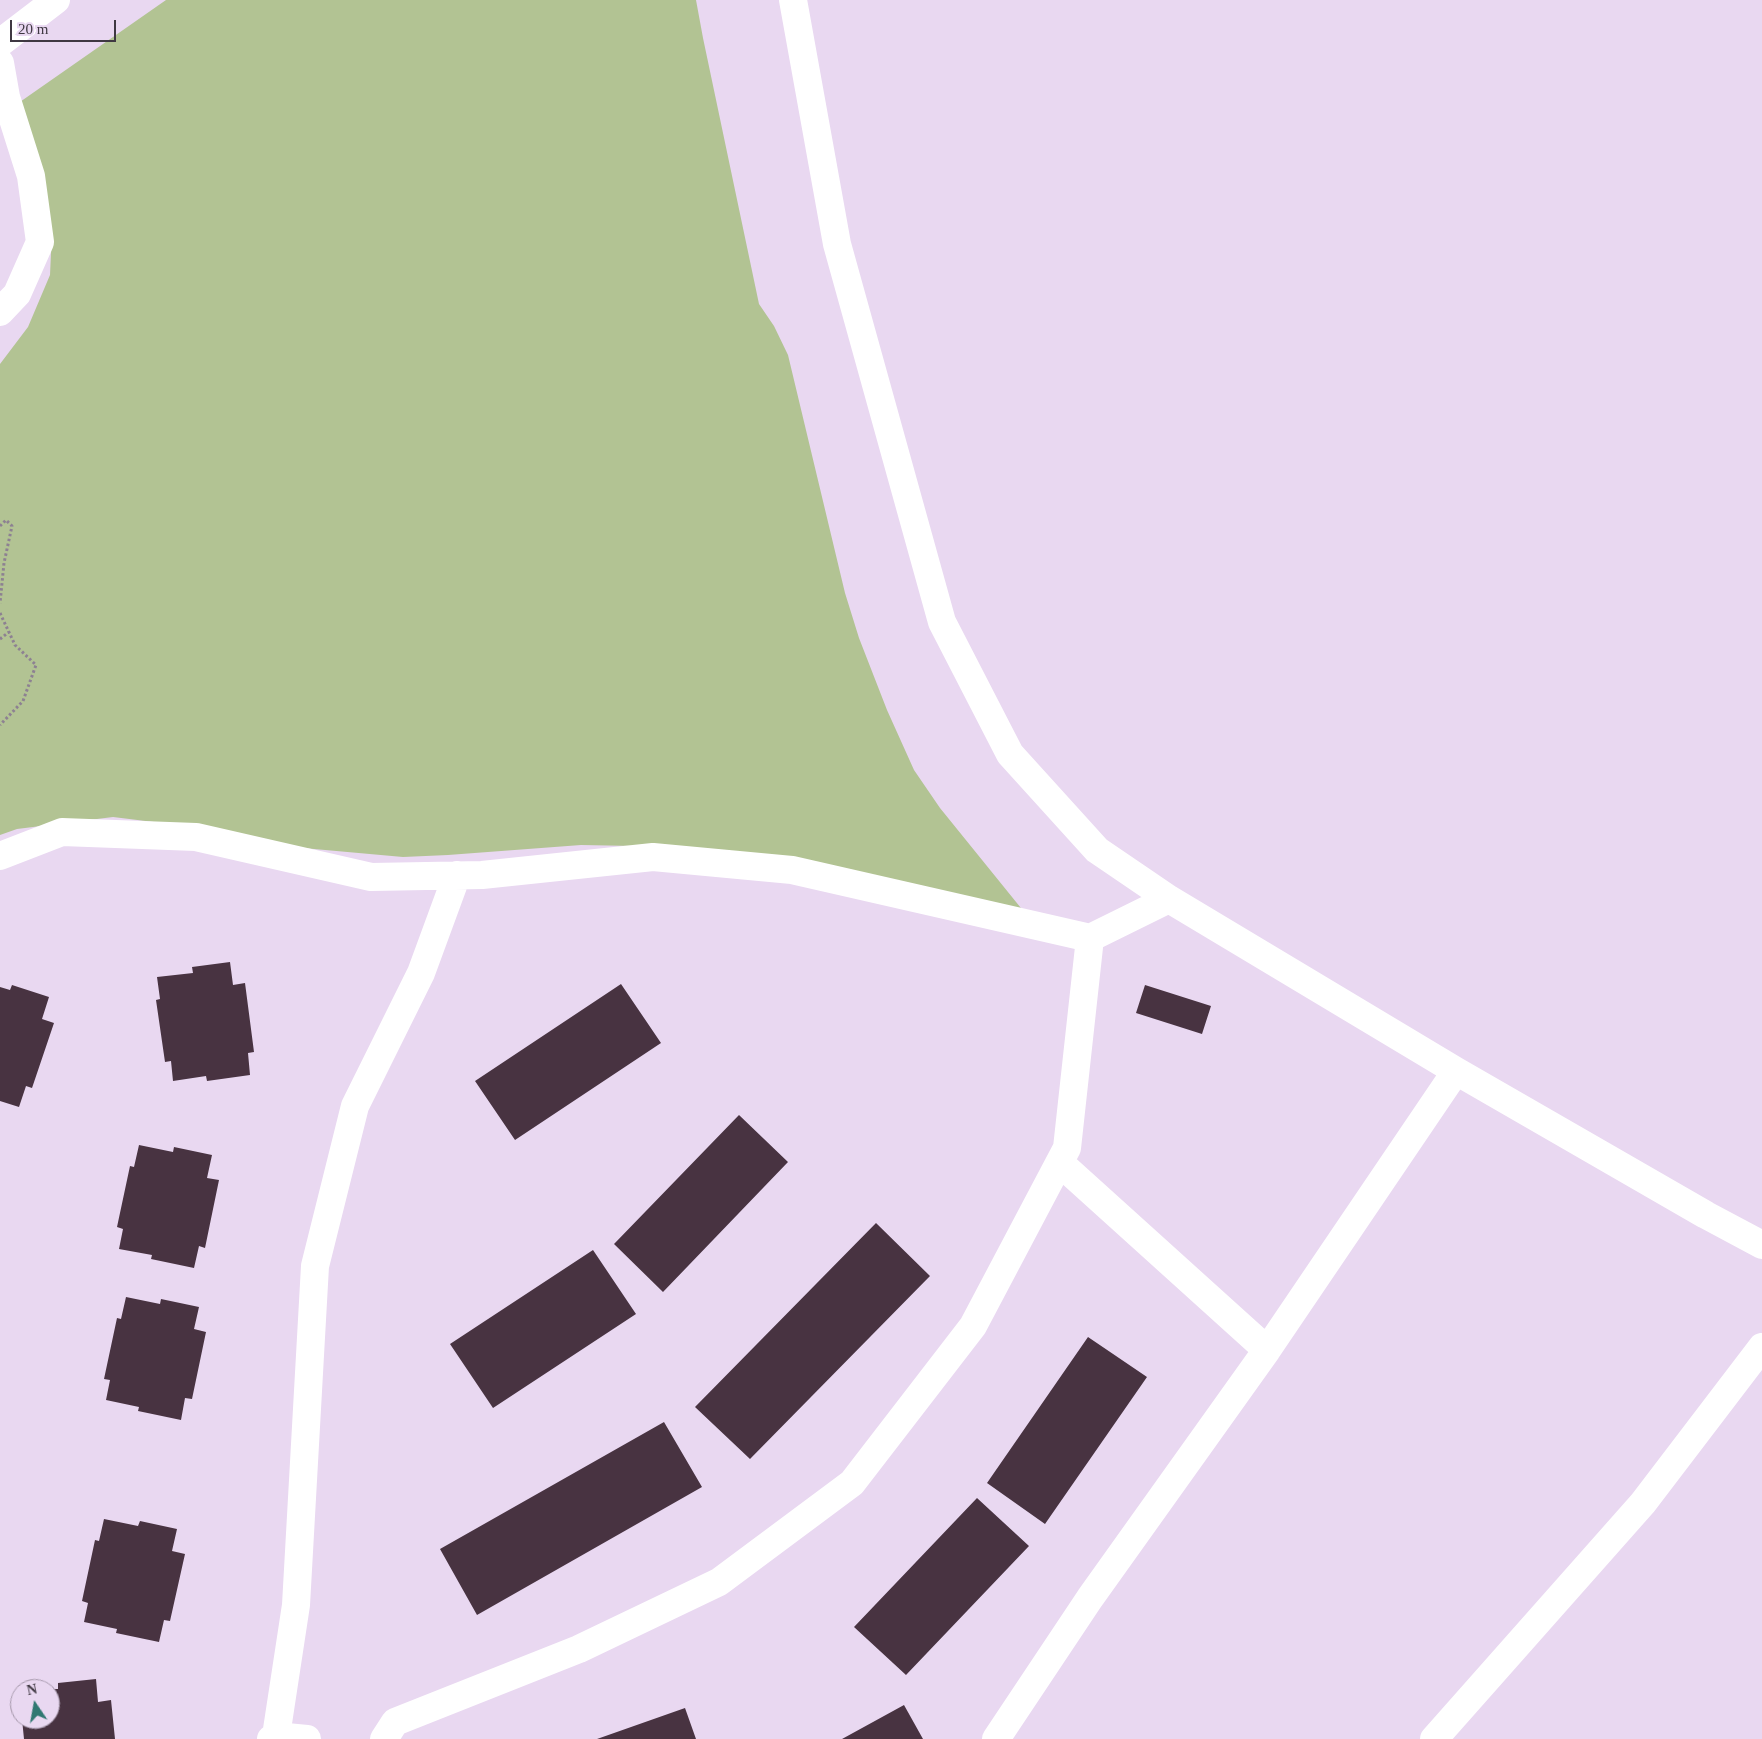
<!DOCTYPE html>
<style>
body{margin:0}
#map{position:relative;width:1762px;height:1739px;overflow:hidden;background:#e9d8f1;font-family:Georgia,serif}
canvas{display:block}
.north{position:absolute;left:10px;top:1679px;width:50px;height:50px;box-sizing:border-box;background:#e9d8f1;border:1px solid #a598ab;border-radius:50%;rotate:348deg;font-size:14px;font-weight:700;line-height:20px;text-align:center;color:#3f3842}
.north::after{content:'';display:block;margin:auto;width:18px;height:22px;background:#307872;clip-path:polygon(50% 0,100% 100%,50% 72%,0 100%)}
.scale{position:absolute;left:10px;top:20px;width:106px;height:22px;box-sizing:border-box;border:2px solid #3f3842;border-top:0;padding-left:6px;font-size:15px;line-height:18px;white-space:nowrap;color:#3f3842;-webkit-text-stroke:4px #e9d8f1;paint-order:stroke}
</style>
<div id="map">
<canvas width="1762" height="1739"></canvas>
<div class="north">N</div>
<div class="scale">20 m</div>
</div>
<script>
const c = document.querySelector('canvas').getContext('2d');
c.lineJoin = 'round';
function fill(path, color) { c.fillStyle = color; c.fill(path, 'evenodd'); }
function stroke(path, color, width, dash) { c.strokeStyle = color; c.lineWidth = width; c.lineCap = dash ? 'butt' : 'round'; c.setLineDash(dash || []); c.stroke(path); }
const green = new Path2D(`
 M166,0H696L703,38L759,304L774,326L788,355L845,593L859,638L887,710L914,770L940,808L1029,918L635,846L581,845L448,855L403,857L303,848L170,824L113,817L17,829L0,835V364L28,327L50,275L52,231L17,104Z`);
const building = new Path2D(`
 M230,962L233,985L245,983L254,1052L248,1053L250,1075L207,1081L206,1076L173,1081L171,1061L165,1062L156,1000L160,999L157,977L193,973L192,967Z
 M621,984L661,1043L515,1140L475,1081Z
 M12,985L49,997L42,1019L54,1023L32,1088L26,1086L19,1107L0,1101V987L10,990Z
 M1145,985L1211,1006L1202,1034L1136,1013Z
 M739,1115L788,1162L663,1292L614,1244Z
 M139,1145L173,1152L174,1147L212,1155L207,1178L219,1180L205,1248L199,1246L194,1268L151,1259L152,1255L119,1249L123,1229L117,1227L130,1166L134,1167Z
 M876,1223L930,1276L750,1459L695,1407Z
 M593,1250L636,1314L493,1408L450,1344Z
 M126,1297L160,1304L161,1299L199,1307L194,1329L206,1332L192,1399L185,1398L181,1420L138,1411L139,1407L106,1400L110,1380L104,1379L117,1318L121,1319Z
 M1088,1337L1147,1377L1045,1524L987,1483Z
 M664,1422L702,1487L477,1615L440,1549Z
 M977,1498L1029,1546L906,1675L854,1627Z
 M104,1519L138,1526L140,1521L177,1529L172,1551L185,1554L170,1621L164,1620L159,1642L116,1633L117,1629L84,1622L88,1603L82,1601L95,1540L99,1541Z
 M96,1679L98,1702L111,1700L115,1739H24L22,1719H50V1689H58V1683Z
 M904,1705L923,1739H842Z
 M685,1708L696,1739H597Z`);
const path = new Path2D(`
 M0,526L6,520L12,526L4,563L0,603
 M0,613L15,645L36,665L23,701L0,725
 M0,639L9,632`);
const minor = new Path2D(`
 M793,0L837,244L942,622L1010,754L1097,850L1169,899L1456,1071L1706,1215L1762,1245
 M0,43L56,0
 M0,63L6,97L31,176L40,242L17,294L0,312
 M0,856L62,832L196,837L371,877L482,875L653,857L792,870L1090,938L1169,899
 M1060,1163L1267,1350
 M276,1736L296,1605L315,1266L355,1106L421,973L457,875
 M271,1739L276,1736L307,1739
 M384,1739L395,1722L579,1649L719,1582L852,1483L973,1326L1067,1148L1090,938
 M996,1739L1090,1598L1267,1350L1456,1071
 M1434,1739L1643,1503L1762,1347`);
fill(green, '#b2c393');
fill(building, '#483341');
stroke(path, '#8d8192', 3, [2.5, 2.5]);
stroke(minor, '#fff', 28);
</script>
